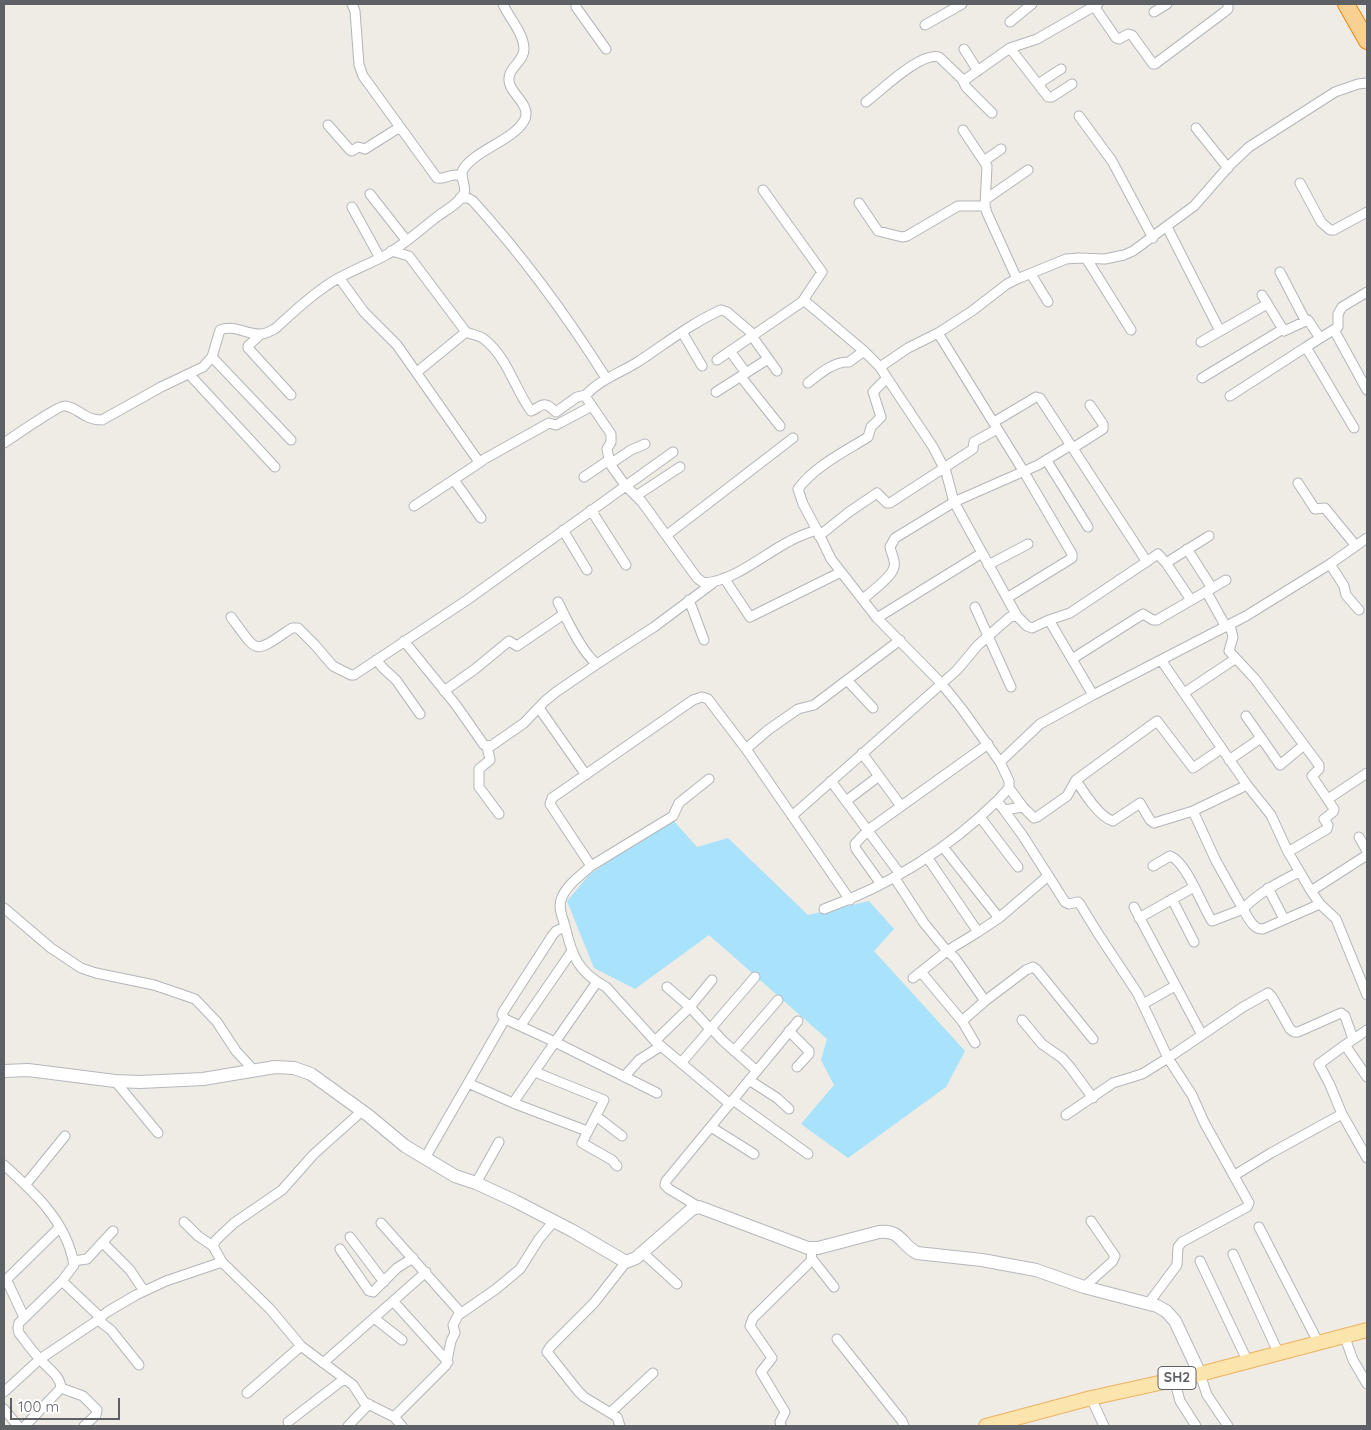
<!DOCTYPE html>
<style>
body{margin:0}
#map{position:relative;width:1371px;height:1430px;overflow:hidden;background:#efebe5;font-family:Quicksand,sans-serif}
canvas{display:block}
.frame{position:absolute;inset:0;border:5px solid #5d6165;pointer-events:none}
.scale{position:absolute;left:10px;top:1398px;width:110px;height:22px;box-sizing:border-box;border:2px solid #5d6165;border-top:0;padding-left:6px;font-size:15px;line-height:18px;white-space:nowrap;color:#5d6165;-webkit-text-stroke:4px #fff;paint-order:stroke}
</style>
<div id="map">
<canvas width="1371" height="1430"></canvas>
<div class="frame"></div>
<div class="scale">100 m</div>
</div>
<script>
const c = document.querySelector('canvas').getContext('2d');
c.lineJoin = 'round';
function fill(path, color) { c.fillStyle = color; c.fill(path, 'evenodd'); }
function stroke(path, color, width, dash) { c.strokeStyle = color; c.lineWidth = width; c.lineCap = dash ? 'butt' : 'round'; c.setLineDash(dash || []); c.stroke(path); }
function drawText(font, color, halo, rows, align = 'center') {
  c.font = font + ' Quicksand,sans-serif'; c.lineWidth = 4.5; c.setLineDash([]); c.textBaseline = 'middle'; c.strokeStyle = halo; c.fillStyle = color; for (const [text, x, y, turn = 0] of rows) {
    c.save(); c.translate(x, y); c.rotate((+turn || 0) * Math.PI / 180); c.textAlign = isNaN(turn) ? turn : align; if (halo) c.strokeText(text, 0, 0); c.fillText(text, 0, 0); c.restore();
  }
}
const water = new Path2D(`
 M672,819L697,847L728,838L808,915L869,901L894,929L874,951L965,1051L946,1087L848,1158L801,1124L834,1085L821,1060L827,1039L709,935L635,989L594,968L567,901L590,874Z`);
const street = new Path2D(`
 M352,4L355,11L359,65L363,76L437,178C446,180 450,172 462,176
 M576,4V7L606,49
 M1094,6L1116,38L1119,39L1128,34L1132,35L1153,64H1155L1223,13L1228,9V4
 M1154,12L1167,4
 M1010,22L1032,4
 M925,25L962,4
 M1010,48L1048,97H1052L1072,84
 M964,49L978,71
 M962,79L966,87L992,113
 M1038,84L1061,69
 M866,102C882,90 920,52 939,57L962,79H966L1010,48L1037,39L1098,4
 M1079,116L1112,161L1153,238
 M328,125L350,150L352,151L358,147L365,149L400,127
 M1196,128L1228,168
 M963,130L987,166L985,206L987,213L1017,279
 M984,161L1001,149
 M1300,183L1321,222L1330,230H1334L1367,212
 M763,190L822,272L802,302
 M370,194L406,240
 M460,198H468L473,201C522,255 567,316 606,378
 M986,199L1028,170
 M859,203L878,231L902,237L907,236L958,206H985
 M352,207L380,258
 M1167,227L1220,331
 M391,251L409,256L466,332C472,335 479,335 484,339C508,358 514,388 531,411C536,410 541,403 546,405C549,405 553,410 556,412L577,397L586,395
 M1086,258L1131,330
 M1280,272L1305,320
 M1031,274L1048,302
 M340,279L364,312L397,345L479,462L549,423L556,425L560,423L592,406
 M1262,295L1284,331L1308,320L1320,338
 M1334,330L1367,390
 M682,332L702,366
 M938,333L1024,472L1072,554V558L1007,598
 M261,334L248,346V348L291,395
 M754,335L727,312L721,310C691,323 664,345 636,363C618,374 599,380 585,396L611,434V442L607,449L610,464L625,485L642,502L697,578L704,583C734,581 763,555 788,542C797,537 807,533 817,530L831,559L877,618L941,683L962,709L1000,762L1009,781V788L997,801L1004,810L1023,807L1034,818L1037,817L1067,796L1076,780L1157,721L1193,768L1221,749
 M752,336L777,371
 M1201,342L1267,304
 M730,351L746,373
 M212,357L291,440
 M717,360L802,302H806L864,351
 M880,367L908,348L938,333L972,311L1007,284L1017,279L1066,259L1078,258L1105,259L1124,255L1133,251L1194,206L1230,165L1249,147L1335,92L1358,84L1367,83
 M417,372L466,332
 M189,374L275,467
 M741,377L780,426
 M1202,378L1283,329
 M808,383C819,374 834,361 849,362L864,351L880,367L887,378
 M716,392L768,359
 M1230,396L1306,347
 M994,422L1036,397L1040,398L1147,562
 M1354,428L1306,347L1338,327V314L1342,307L1367,292
 M4,443C13,437 59,405 65,406C78,407 83,420 102,420L161,387L203,367L212,357L220,330C235,324 246,335 261,334C266,334 272,330 276,328C292,313 308,298 326,286C342,274 368,265 386,255C405,244 421,229 438,216C446,210 460,203 464,193C467,185 458,176 464,168C478,149 513,140 524,121C532,107 514,96 510,85C504,68 525,63 524,48C523,32 509,18 503,4
 M1073,448L1103,429V424L1090,405
 M1047,461L1088,527
 M610,464L631,450L645,444
 M584,477L609,460
 M454,480L481,518
 M1298,483L1315,509L1325,508L1356,546
 M636,496L680,467
 M414,506L482,461
 M591,510L626,565
 M563,530L587,570
 M817,530L803,504L798,489C815,466 844,452 868,437L871,427L881,417L873,392L887,378L933,447L946,472L954,502L1017,616
 M667,535L793,438
 M819,536L849,512L877,493L887,503H890L973,449L974,442L997,429
 M1187,549L1212,588
 M1330,564L1344,586L1346,595L1359,610
 M988,565L1028,544
 M724,578L750,617L841,572
 M1206,591L1226,627
 M863,599C871,592 892,577 894,567C896,561 891,553 890,547L895,538L954,502L1038,465L1071,445
 M689,600L704,640
 M1191,600L1166,563L1209,536
 M558,602C566,618 582,653 597,664L654,627L713,583
 M975,607L1011,687
 M231,617C259,655 253,654 292,628H298L315,645L333,666L351,675H354L467,600L673,452
 M877,618L982,553
 M1049,620L1093,695
 M1230,625L1233,637L1229,651L1255,679L1319,765V769L1312,776L1334,809L1333,812L1324,819L1328,825L1327,829L1288,852
 M404,641L456,705L484,745L491,746L524,723L545,701L556,692L597,664
 M1072,659L1143,614L1153,620H1157L1226,580
 M376,660L384,669L396,680L420,714
 M1161,660L1247,785L1271,815L1288,852L1311,891L1320,904L1336,919L1367,995
 M847,680L873,708
 M444,691L475,669L509,641L517,646L564,614
 M1184,693L1235,659
 M539,708L586,775
 M1246,716L1280,765L1304,745
 M487,746L490,760L479,769V787L499,814
 M746,749L768,730L798,709L814,705L900,640
 M862,753L901,806
 M1229,760L1261,738
 M1000,762L1040,724L1093,695L1246,616L1330,564L1367,538
 M709,779L679,803L673,816L591,866L550,804L552,798L693,700L702,697L708,699L711,703L746,749L850,900
 M1076,780C1084,793 1099,817 1113,821L1140,803L1150,820L1154,823L1193,811L1247,785
 M831,781L900,874
 M1009,788L1023,807
 M1328,799L1367,773
 M846,801L879,776
 M1004,810L1023,836L1065,902L1069,904L1078,902L1080,904L1097,932L1138,994L1168,1058L1202,1035
 M1193,811L1216,861L1243,909C1259,892 1278,883 1299,872
 M792,816L957,670L978,645L1010,617L1017,616L1027,626L1032,628L1049,620L1070,613L1158,554L1166,563
 M980,817L1018,867
 M1359,837L1367,851
 M943,847L999,918
 M927,857L978,932
 M591,866C580,876 565,886 561,900C558,909 563,918 565,926C572,956 578,972 606,987L655,1041L730,1104
 M1153,866L1170,856C1186,861 1202,906 1212,921L1243,909C1248,917 1253,930 1263,929L1320,904
 M894,877L924,923L947,951L955,958L985,1001L1026,970L1033,967L1037,970L1093,1039
 M881,884L856,849L855,844L868,830L988,744
 M1268,888L1284,919
 M1311,891L1367,855
 M1172,899L1194,942
 M1134,907L1202,1035L1243,1007L1268,993L1272,997L1290,1029L1294,1032H1298L1341,1013L1345,1016L1353,1039
 M4,908L51,948L81,968L96,973L154,985L195,999L217,1022L236,1051L250,1066L251,1070
 M824,909C888,886 948,849 997,801
 M1139,918L1194,887
 M921,972L962,1021
 M913,978L947,951L978,932L999,918L1048,876
 M667,987L690,1007L710,1029
 M1143,1004L1175,986
 M505,1019L502,1015L503,1012L552,936L556,931L565,927
 M1022,1020L1042,1044L1062,1058L1070,1067L1093,1098
 M521,1025L572,951
 M711,1028L723,1041L757,1071
 M1367,1030L1345,1045L1367,1077
 M789,1031L809,1051V1054L797,1067
 M655,1041L690,1007L712,980
 M975,1043L962,1021L985,1001
 M734,1051L778,1000
 M681,1063L755,977
 M535,1072L604,1100L582,1143L612,1160L617,1166
 M624,1077L639,1060L661,1046
 M749,1080L777,1098L789,1109
 M115,1081L158,1133
 M468,1083L513,1103L587,1131
 M733,1100L808,1154
 M513,1103L555,1042L657,1093
 M1342,1114L1330,1085L1319,1064L1345,1045
 M1066,1115L1113,1083L1142,1074L1168,1058L1192,1095L1204,1122L1249,1203L1247,1207L1182,1242L1178,1247L1177,1265L1148,1304
 M596,1116L622,1136
 M711,1127L754,1154
 M425,1158L505,1019L555,1042L597,982
 M4,1165C34,1192 67,1222 74,1265L62,1281L19,1323L18,1328L19,1333C26,1342 32,1351 40,1359C48,1369 60,1375 61,1388L25,1426
 M1235,1175L1271,1153L1342,1114L1367,1158
 M476,1183L499,1142
 M26,1184L65,1136
 M699,1207L669,1189L665,1185L666,1181L798,1021
 M184,1222L198,1236L213,1246L216,1240L234,1223L282,1190L314,1154L362,1111
 M381,1223L460,1312L453,1325L455,1333L451,1341L446,1365L394,1417
 M1259,1227L1318,1342
 M350,1237L384,1282
 M103,1243L130,1270L144,1291
 M213,1246L222,1262L270,1309L301,1346L353,1385L364,1402L394,1417L402,1426
 M340,1249L369,1291L373,1292L397,1268L413,1258
 M642,1252L677,1284
 M1233,1254L1278,1352
 M812,1259L834,1287
 M73,1261L87,1259L113,1231
 M1200,1261L1247,1360
 M62,1281L100,1317
 M1084,1287L1112,1262L1115,1256L1091,1221
 M393,1301L448,1362
 M460,1314L496,1289L520,1269L539,1239L554,1221
 M24,1317L7,1281L9,1277L60,1227
 M374,1318L402,1340
 M98,1320L111,1330L139,1365
 M1344,1335L1353,1360L1367,1384
 M837,1339L902,1421L904,1426
 M323,1363L426,1272
 M1200,1374L1207,1395L1228,1426
 M1174,1379L1180,1401L1196,1426
 M61,1388L83,1396L97,1410L96,1415L84,1426
 M4,1392L40,1359L98,1320L107,1312L136,1295L166,1281L222,1262
 M247,1393L301,1346
 M1091,1398L1104,1426
 M4,1409L18,1426
 M611,1412L653,1373
 M288,1422L344,1379
 M348,1426L369,1404
 M620,1426L617,1417L584,1397L578,1391L547,1352L550,1347L594,1303L626,1262
 M781,1426L780,1422L785,1412L761,1372L772,1358L750,1326L753,1318L811,1261L812,1249`);
const secondary = new Path2D(`
 M4,1071L28,1070L115,1081L140,1082L203,1079L275,1067L294,1068L311,1074L369,1116L405,1146L455,1176L476,1183L515,1201L573,1231L626,1262L636,1258L692,1209L699,1207L808,1248H818L879,1232C901,1229 901,1245 917,1253L982,1260L1036,1270L1084,1287L1157,1306L1166,1311L1175,1321L1200,1374`);
const primary = new Path2D(`
 M986,1426L1091,1398L1200,1374L1367,1330`);
const highway = new Path2D(`
 M1346,4L1367,41`);
const shields = [
 [1177,1378,38]
];
const shieldNames = [
 ["SH2",1177,1378]
];
fill(water, '#a8e2fb');
stroke(street, '#b2b6b9', 11);
stroke(secondary, '#b4b8bc', 14);
stroke(primary, '#ecb261', 16);
stroke(highway, '#ea860a', 18);
stroke(street, '#fff', 9);
stroke(secondary, '#fff', 12);
stroke(primary, '#fce4ad', 14);
stroke(highway, '#f8d192', 16);
for (const [x, y, w] of shields) { const box = new Path2D(); box.roundRect(x - w / 2, y - 11.5, w, 23, 4); c.fillStyle = '#fff'; c.fill(box); stroke(box, '#5d6165', 1); }
drawText('bold 14px', '#5d6165', null, shieldNames);
</script>
